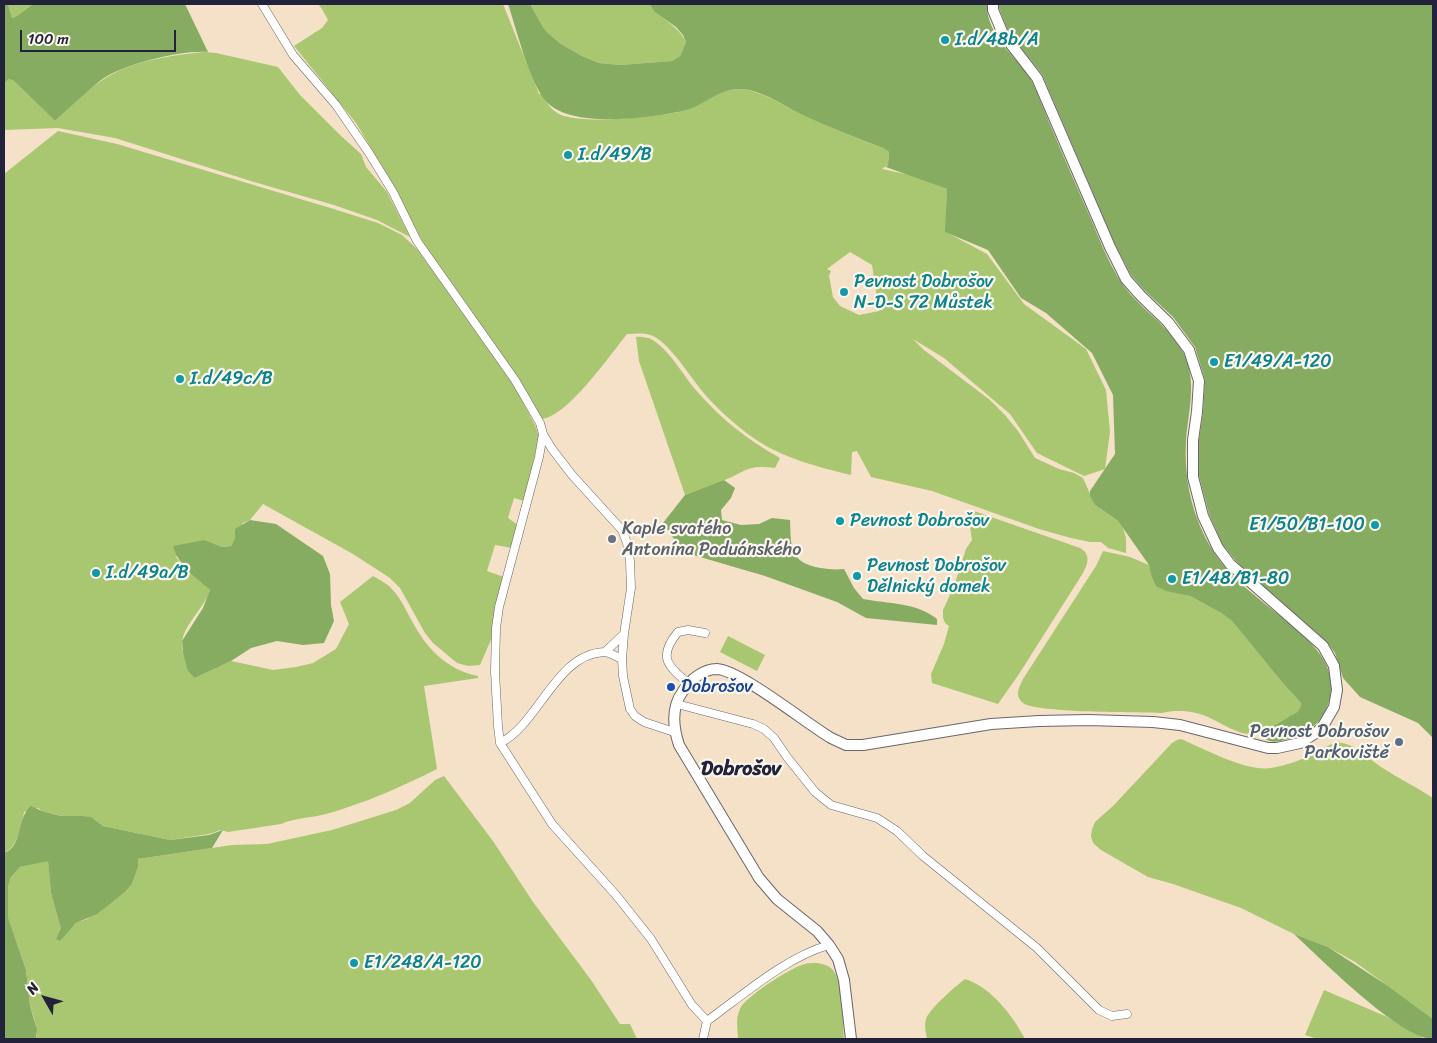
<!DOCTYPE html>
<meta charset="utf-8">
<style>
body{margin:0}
#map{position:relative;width:1437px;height:1043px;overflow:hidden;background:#f4e1c7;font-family:Sriracha,sans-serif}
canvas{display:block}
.frame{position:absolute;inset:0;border:5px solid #22223b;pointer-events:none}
.north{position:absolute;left:20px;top:973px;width:50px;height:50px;-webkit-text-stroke:4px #fbf7ec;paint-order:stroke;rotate:308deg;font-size:14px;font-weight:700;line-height:20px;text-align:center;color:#22223b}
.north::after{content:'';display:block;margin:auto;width:18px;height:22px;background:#22223b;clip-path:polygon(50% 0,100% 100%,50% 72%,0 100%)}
.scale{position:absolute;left:20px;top:30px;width:156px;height:22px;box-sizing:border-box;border:2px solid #22223b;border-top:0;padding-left:6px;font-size:15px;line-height:18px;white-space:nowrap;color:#22223b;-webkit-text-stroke:4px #fbf7ec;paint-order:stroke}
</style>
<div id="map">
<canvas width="1437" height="1043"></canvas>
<div class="frame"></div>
<div class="north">N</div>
<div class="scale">100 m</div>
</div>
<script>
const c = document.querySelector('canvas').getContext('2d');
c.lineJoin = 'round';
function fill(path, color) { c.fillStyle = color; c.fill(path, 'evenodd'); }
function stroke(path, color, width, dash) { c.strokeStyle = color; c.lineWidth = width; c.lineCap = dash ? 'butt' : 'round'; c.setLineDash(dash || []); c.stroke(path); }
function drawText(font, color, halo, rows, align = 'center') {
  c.font = font + ' Sriracha,sans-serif'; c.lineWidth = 4.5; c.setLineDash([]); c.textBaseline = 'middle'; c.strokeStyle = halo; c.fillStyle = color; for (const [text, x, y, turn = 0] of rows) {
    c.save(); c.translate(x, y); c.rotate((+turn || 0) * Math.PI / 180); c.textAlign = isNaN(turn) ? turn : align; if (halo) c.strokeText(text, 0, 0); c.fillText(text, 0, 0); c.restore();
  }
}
const green = new Path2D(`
 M8,4H33L17,16L12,18Z
 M318,4H503L539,94H542C546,102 551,110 559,114C582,125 658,117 683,111C702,106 719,89 739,89C762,90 785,107 806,116C831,128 857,138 883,148L889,152L888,165L882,169L910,175L947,189L946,232L987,254L1024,304L1086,349L1106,390L1110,432L1105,469L1084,476L1037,453L1010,414L944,358L913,339L924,350L990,400L1005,415L1018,431L1035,458L1059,469L1074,473L1083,478L1095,505L1117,520L1123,528L1126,538V553L1108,548L1101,542H1090L1071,538L1039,529L932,491L871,477L857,451L852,452L851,475C818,467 783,458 755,439C738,427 722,413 709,399C693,382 672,345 653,336C644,332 636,334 627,334C610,355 568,416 542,419L516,376L424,244L392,183L356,123L294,46L322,28L328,20L322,9ZM850,252L872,265L879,311L859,315L840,306L833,297L829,276L831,271L827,269Z
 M530,4H649C660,19 678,25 686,42L680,56L672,61L620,65L599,63L582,56L561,44L547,32L543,27Z
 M204,52L216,53L278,67L300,95L339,134L361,154L366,167L387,192L410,237L377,220L334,205L254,182L115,138L58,128L4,130V82L5,83L9,79L14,81L55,121C70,107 85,92 101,81C131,60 169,56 204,52Z
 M58,131L117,144L337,210L378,223L402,235L417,249L512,382L535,425L539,437L524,501L514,498L508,518L518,525L512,548L495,545L487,571L504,577L493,635L480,665L468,666L457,663L433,643L425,633L400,588L390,578L353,554L263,504L250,520L243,523L231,546L222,547L205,540L176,557L183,566L210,590C204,611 176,629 183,653C185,661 191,670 195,678L231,661L273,670L296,667L313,663L336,649L349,624L340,602L373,576C378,579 384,582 389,586C400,596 405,609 412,621C426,648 447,670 478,676V678L424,686L437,769C401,787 365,803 326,814C311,818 294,818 281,824L228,832L221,830L209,834L170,840L103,826L90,817L83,816H62L42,811L38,808L24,812C22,825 17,848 4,853V174Z
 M636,337C644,336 651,338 657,343C672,355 682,373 694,388C719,417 747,440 780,458L775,468C745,464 747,472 722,481C710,486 697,490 685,495L639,361Z
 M971,510L1080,548C1091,554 1088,564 1083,573L1019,674L998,704L932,683L931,674L944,644L949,626L945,623L943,618V610L954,586L966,549L972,540L970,527Z
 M1103,551L1130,557L1149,565L1151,575L1178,593L1190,596L1221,613L1232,621L1281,681L1301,703L1300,708L1297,712C1284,720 1270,732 1256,734C1240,736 1225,725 1212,719C1197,711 1178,709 1162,713C1140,712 1035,713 1023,703C1014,695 1019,688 1023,679L1096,566Z
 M728,636L765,655L757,671L720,652Z
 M1181,739C1205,749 1246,772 1271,768C1284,766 1299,761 1311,755C1320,751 1331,741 1342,743C1356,745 1369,759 1381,767C1398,778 1416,787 1433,798V1019L1355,962L1328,947L1294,934L1241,908L1173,884L1148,877L1101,850L1093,843L1091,836L1092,829L1095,822L1113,806L1172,743L1177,740Z
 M444,776L493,841L533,902L591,980L620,1024H630L637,1039H36L37,1035L34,1018L30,1006L26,970L8,917V887L11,877L20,867L48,860L51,893L63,936L76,923L87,919L125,892L132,884L138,867V859L232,845L267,844L332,830L396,810L410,803L435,780Z
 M817,963C822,964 828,965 832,969C843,980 843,1023 844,1039H738C738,1029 735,1019 740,1009C745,997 789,969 802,965C807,963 812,963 817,963Z
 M965,979C991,987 1013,1016 1025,1039H927C926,1033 924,1026 926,1019C929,1009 956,986 965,979Z
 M1324,990L1385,1016L1425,1039H1318L1305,1035Z`);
const forest = new Path2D(`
 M4,4H8L12,18L17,16L33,4H185L208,52C181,50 123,64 101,80C85,93 70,107 55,121L14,81L9,79L5,83L4,82Z
 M508,4H530L543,27L547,32L561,44L582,56L599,63L620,65L672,61L680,56L686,42L683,35L676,27L655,12L649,4H987C986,35 1016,56 1031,80C1038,93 1043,108 1049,122C1062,153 1076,185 1090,217C1099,238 1108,262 1121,282C1138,308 1168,324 1183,352C1198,381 1188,411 1186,441C1184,474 1190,507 1205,537C1214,555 1226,569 1240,583C1256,597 1273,610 1289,623C1316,646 1343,671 1326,710C1318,726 1304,735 1288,739C1278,742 1271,744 1263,737L1264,732L1297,712L1300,708L1301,703L1281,681L1232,621L1221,613L1190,596L1166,591L1156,586L1151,575L1149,565L1123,528L1117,520L1095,505L1090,496V491L1115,454L1113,395L1092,353L1046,313L1021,298L988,250L945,232L947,189L886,167L888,165L889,152L883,148C857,138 831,128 805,116C785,107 762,89 739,89C718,89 702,107 683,111C650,118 567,130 544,99C528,77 517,31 508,4Z
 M999,4H1433V738L1418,723L1360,697L1343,678L1335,653L1327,642L1249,574L1235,560L1223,545L1209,514L1199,476V440L1203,412L1205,380L1195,347L1173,317L1146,292L1131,275L1115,244L1042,74L1008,31L999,8Z
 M724,480L735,488L731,498L721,510L722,520L741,525L759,524L772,518L790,520C791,547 789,562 820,568C829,569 835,570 844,569L854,588L863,599C888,604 916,602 937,619V625L866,618L837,602L765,576L683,552L663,523L685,495Z
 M250,520L276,524L323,556L330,574L331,605L334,621L324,643L303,645L277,641L251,648L231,661L195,678L188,671L183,653L182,641L203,608L210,590C195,577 178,565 173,546L205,540L222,547L231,546L235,538V529Z
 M31,806L42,811L61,816H83L91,817L103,826L170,840L209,835L223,830L212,848L138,859V867L132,884L125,892L97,914L76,923L60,941L56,939L61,929L51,893L48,861L20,867L11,877L8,887V917L26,970L30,1006L37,1030L36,1039H4V853C23,847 17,816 31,806Z
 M1294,934L1328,947L1388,986L1433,1019V1039C1400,1039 1320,958 1294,934Z`);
const minor = new Path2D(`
 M262,4L293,55L336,105L369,153L393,192L417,241L515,380L540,423L543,434L552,449L572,475L622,530L627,543L630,561L631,588L624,634L622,659L623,676L630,709L635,716L644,722L674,732
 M543,434L539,457L499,607L496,628L495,672L498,726L500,743L552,824L616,895L651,939L692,1005L707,1021
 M605,652L624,634
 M688,683C668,666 657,657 678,632L688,630L705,633
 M677,704L753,724L764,729L774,738L787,757L815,792L831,805L877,818L897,831L923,856L1037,948L1099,1010L1112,1016L1127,1014
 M500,743C539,724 556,654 604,652C609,652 617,657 622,659
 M703,1039L707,1021C743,995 786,957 829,945`);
const tertiary = new Path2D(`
 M851,1039L844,980L838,959L829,945L817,931L777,899L759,878L679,745C673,727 671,707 683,691C690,680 703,669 717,669C740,670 807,724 831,738L846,745H863L991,724L1039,721L1088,720L1153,722L1180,725L1268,748H1277L1300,743L1317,732L1323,726L1334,707L1337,690L1334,666L1323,646L1230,564L1218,548L1203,516L1193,477V440L1197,412L1199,381L1189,350L1168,322L1141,296L1126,279L1110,247L1037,78L1003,34L993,10V4`);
const markers = [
 [945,40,5,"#0f9aa8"],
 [568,155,5,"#0f9aa8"],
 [844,292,5,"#0f9aa8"],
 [1214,362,5,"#0f9aa8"],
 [180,379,5,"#0f9aa8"],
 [840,521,5,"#0f9aa8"],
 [1375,525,5,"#0f9aa8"],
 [612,539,5,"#6b7280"],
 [96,573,5,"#0f9aa8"],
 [857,576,5,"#0f9aa8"],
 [1172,579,5,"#0f9aa8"],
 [671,687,5,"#1a4fb4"],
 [1399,742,5,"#5c6f8a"],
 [354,963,5,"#0f9aa8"]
];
const cultureNames = [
 ["I.d/48b/A",955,40],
 ["I.d/49/B",578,155],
 ["Pevnost Dobrošov",854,282],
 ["N-D-S 72 Můstek",854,303],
 ["E1/49/A-120",1224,362],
 ["I.d/49c/B",190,379],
 ["Pevnost Dobrošov",850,521],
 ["E1/50/B1-100",1365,525,"right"],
 ["Pevnost Dobrošov",867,566],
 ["Dělnický domek",867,587],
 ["I.d/49a/B",106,573],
 ["E1/48/B1-80",1182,579],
 ["E1/248/A-120",364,963]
];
const worshipNames = [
 ["Kaple svatého",622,529],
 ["Antonína Paduánského",622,550]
];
const transitNames = [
 ["Dobrošov",681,687]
];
const serviceNames = [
 ["Pevnost Dobrošov",1389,732],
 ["Parkoviště",1389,753]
];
const quarterNames = [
 ["Dobrošov",741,770]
];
fill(green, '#a8c770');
fill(forest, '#86ac62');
stroke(minor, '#6c656c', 9);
stroke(tertiary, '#6c656c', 12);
stroke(minor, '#fff', 8);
stroke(tertiary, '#fff', 10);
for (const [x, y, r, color] of markers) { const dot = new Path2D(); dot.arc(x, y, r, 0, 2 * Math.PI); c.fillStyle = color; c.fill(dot); stroke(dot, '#fbf7ec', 2); }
drawText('18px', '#0d838f', '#fbf7ec', cultureNames, 'left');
drawText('18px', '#5b616d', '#fbf7ec', worshipNames, 'left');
drawText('18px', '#164399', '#fbf7ec', transitNames, 'left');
drawText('18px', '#4e5e75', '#fbf7ec', serviceNames, 'right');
drawText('bold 20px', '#22223b', '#fbf7ec', quarterNames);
</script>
